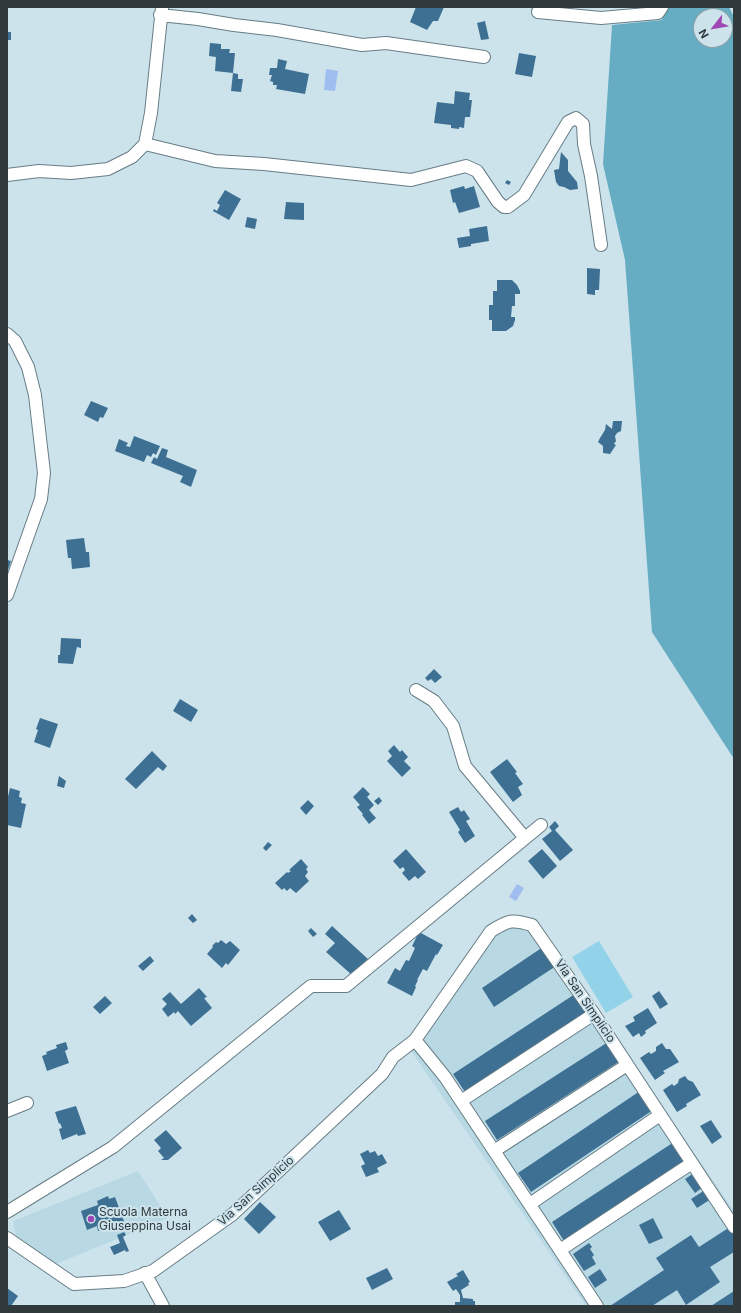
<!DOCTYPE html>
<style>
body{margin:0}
#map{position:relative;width:741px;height:1313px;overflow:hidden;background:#cce3ec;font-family:Inter,sans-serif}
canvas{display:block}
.frame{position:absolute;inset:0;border:8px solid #303a3d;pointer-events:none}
.north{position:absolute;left:693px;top:8px;width:40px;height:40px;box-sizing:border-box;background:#cce3ec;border:1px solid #8e9fa6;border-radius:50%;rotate:239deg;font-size:11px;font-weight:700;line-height:16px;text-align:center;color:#303a3d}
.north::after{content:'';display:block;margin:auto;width:14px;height:18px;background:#9e47b3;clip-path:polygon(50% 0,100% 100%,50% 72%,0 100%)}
</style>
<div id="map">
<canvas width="741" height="1313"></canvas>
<div class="frame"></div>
<div class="north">N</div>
</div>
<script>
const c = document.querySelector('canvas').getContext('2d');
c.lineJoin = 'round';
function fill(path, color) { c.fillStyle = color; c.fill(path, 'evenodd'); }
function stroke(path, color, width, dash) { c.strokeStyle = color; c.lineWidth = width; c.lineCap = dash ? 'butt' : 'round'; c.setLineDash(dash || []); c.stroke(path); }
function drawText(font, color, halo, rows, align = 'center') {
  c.font = font + ' Inter,sans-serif'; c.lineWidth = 4; c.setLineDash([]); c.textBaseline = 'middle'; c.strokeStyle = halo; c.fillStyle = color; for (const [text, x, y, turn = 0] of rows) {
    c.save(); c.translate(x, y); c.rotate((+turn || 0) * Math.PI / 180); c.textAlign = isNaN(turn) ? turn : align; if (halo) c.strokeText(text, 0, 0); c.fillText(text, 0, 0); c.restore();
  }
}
const built = new Path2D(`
 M504,919L545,935L734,1211V1306H586L409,1048L478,940Z
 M138,1171L168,1218L56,1264L16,1236L13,1221Z`);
const green = new Path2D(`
 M599,941L633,997L606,1013L572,957Z`);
const forest = new Path2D(`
 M667,7H729L734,17V759L652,632L625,260L603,164L612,25L662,20ZM701,16H725V40H701Z`);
const water = new Path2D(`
 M326,69L338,71L335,91L324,90Z
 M517,884L524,888L516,901L509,897Z`);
const building = new Path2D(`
 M416,7H444L438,21H433L427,30L410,22Z
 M485,21L489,39L481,40L477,23Z
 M7,32H11V40H7Z
 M210,43L221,44V49H230L229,53H235L233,73L215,71L216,57L209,56Z
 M519,53L536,56L532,77L515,74Z
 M278,59L287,61L285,69L309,74L305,94L276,89L277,85H273V82L270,81L272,75H269L270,68H277Z
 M233,73L238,74V79H243L241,92L231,91Z
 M455,91L470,93L469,100H472L470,117H465L464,128L459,127V129L451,128V125L434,123L437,102L454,104Z
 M561,152L568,160V171L577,182L578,189L570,190L564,187L559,186L556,182L554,170L559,169Z
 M507,180L511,182L509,185L505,183Z
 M464,186L465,189L474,186L480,207L459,213L455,202L453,203L450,190Z
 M225,190L241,199L229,220L213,211L214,209L217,211L220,205L217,203Z
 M286,202L304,203V220L284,219Z
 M247,217L257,219L255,229L245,227Z
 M487,226L489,241L471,244V246L459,248L457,238L470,236L469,229Z
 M587,268L600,269L599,290H595V295L587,294Z
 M497,280H512L517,285L520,291V294H515V306H512L511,317H515V320L513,326L506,331H492V320H489V305H493V291H497Z
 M91,401L108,408L103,418L100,417L98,422L84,415Z
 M613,421H622L621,431L617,433L615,436L616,441L614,444L616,445L610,454L603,453V446L598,442L600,438L605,430L606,424L612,429Z
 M134,436L160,446L156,455L153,453L151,457L147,455L144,462L115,451L119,439L128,443L126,446L130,447Z
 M162,448L168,450L166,457L197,470L191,487L180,482L183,476L151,463L154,457L157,459Z
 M84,538L86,552H89L90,567L72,569L71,558H68L66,540Z
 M7,560L11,561L7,573Z
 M61,638L81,639V648L77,647L73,664L58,663V655H60Z
 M434,669L442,677L435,683L431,679L428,681L425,678Z
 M180,699L198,710L191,722L173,711Z
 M40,718L58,724L50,748L34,742L38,730L36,729Z
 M394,745L400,752L402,750L408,757L404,761L411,768L402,777L387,761L392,756L388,751Z
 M152,751L167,766L163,771L158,767L136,789L125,779Z
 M507,759L517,772L515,773L523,784L518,787L522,795L513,802L490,772Z
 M59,776L66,781L64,788L57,786Z
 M363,787L370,794L367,797L374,805L369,810L376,818L369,824L362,815L363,814L357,807L360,805L353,797Z
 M10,788L20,791L19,797L22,798L21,803L26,804L21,828L7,825V801Z
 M379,797L382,801L378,805L374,801Z
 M308,800L314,806L306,815L300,808Z
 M458,807L461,812L464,810L470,819L466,821L475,836L465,843L458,832L460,830L449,812Z
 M555,821L559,826L555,830L573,850L560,861L542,839L552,831L549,827Z
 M268,842L272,845L266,851L263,848Z
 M406,849L426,872L418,879L415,876L409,881L402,873L405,870L403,867L400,869L393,861Z
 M542,849L557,866L543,879L528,861Z
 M301,859L308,867L306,869L308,872L305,876L309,881L296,893L290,888L287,891L284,888L282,890L275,883L287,872L288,873L291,871L289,870Z
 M192,914L197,920L193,923L188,918Z
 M332,926L368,959L353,976L326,952L335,943L325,934Z
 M311,928L317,934L313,937L308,931Z
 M419,932L443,945L437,955L436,954L427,971L423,969L417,980H418L415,986L416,987L412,996L387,983L395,968L400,971L406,960L409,961L415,948L412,946Z
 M221,940L226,944L230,941L240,950L228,965L226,963L222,968L207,954L213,947L212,946L216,942L218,943Z
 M543,947L556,966L494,1007L482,988Z
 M150,956L154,961L143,971L138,966Z
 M199,988L207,997L204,998L212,1008L191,1026L178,1011L175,1014L174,1012L168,1017L162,1009L167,1004L162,999L170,992L181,1004Z
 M659,991L668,1004L660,1009L652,996Z
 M575,994L587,1012L465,1092L453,1074Z
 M105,996L112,1003L100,1014L93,1007Z
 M648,1008L657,1023L645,1031L646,1033L641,1037L639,1033L633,1037L625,1026L635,1021L633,1017Z
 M66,1042L68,1049L65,1051L69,1063L47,1071L42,1056L47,1054L46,1052L57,1048L56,1045Z
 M608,1042L620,1061L497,1140L485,1121Z
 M662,1043L666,1049H670L679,1062L663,1071L665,1073L655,1080L640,1058L649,1052L651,1054L656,1051V1047Z
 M685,1076L688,1080L693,1082L701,1095L686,1104L687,1106L677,1112L663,1090L672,1084L674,1086L678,1083L679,1079Z
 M640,1091L653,1110L531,1192L518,1173Z
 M76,1106L86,1134L78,1136L77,1134L62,1140L59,1129L62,1128L60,1123L59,1124L55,1112Z
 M711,1120L722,1137L712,1144L700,1126Z
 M166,1130L182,1148L168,1160H161L164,1158L158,1151L161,1148L154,1140Z
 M674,1142L686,1161L564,1241L552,1222Z
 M368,1150L370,1153L375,1151L378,1156L382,1154L387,1163L377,1168L379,1172L366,1177L361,1166L365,1164L360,1154Z
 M694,1173L703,1187L695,1193L685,1179Z
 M705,1190L711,1199L697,1208L691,1199Z
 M108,1196L109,1199L115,1197L125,1224L113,1229L112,1226L98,1231L97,1226L87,1230L81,1211L98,1205L97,1201Z
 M260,1202L276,1217L259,1234L244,1219Z
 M339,1210L351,1229L330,1241L318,1222Z
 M653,1218L663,1238L649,1244L639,1225Z
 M730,1227L734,1234V1252L710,1267L720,1282L686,1305L677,1290L652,1306H610L664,1270L656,1258L691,1235L699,1247Z
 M124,1232L126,1235L123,1237L129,1251L126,1252L125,1250L114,1255L110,1247L120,1243L117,1235Z
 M589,1243L592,1247L590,1249L594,1255L592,1257L596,1264L584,1271L573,1254Z
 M387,1268L393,1279L372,1290L366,1278Z
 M600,1269L607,1280L595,1288L588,1277Z
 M463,1270L470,1282L468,1283L469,1285L461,1290L463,1298L473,1299V1301H475V1306H455V1302H460V1295L456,1289L453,1291L447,1282L458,1276L456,1274Z
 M7,1288L18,1296L11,1306H7Z
 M734,1291V1306H711Z`);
const minor = new Path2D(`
 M538,12L601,18L658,13L662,7
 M160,15L198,19L234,25L277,30L362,45L386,43L484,57
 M145,144L215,161L264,164L411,180L466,166L477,171L498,202L504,207H508L524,195L568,122L576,118L583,124L584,144L591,176L601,245
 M7,175L39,171L71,173L108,169L132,157L145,144L151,113L162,8
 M7,334L15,341L28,367L35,395L44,473L41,499L7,595
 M416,690L434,701L453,726L465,766L525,838
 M415,1040L445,1077L597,1306
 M461,1101L594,1014
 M7,1111L27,1103
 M494,1151L627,1065
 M530,1204L660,1115
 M7,1212L113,1147L311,986H346L541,825
 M7,1238L74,1284L124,1281L153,1271L233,1214L382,1074L393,1057L415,1040L491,931C509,920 512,919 532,925L594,1014L734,1227
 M560,1250L692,1163
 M145,1273L163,1306`);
const markers = [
 [91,1219,4,"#9e47b3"]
];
const streetNames = [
 ["Via San Simplicio",585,1001,56],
 ["Via San Simplicio",256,1191,-42]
];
const poiNames = [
 ["Scuola Materna",99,1212],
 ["Giuseppina Usai",99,1226]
];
fill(built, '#b8d8e4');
fill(green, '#93d3e9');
fill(forest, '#66adc4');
fill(water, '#9fbdef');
fill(building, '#3d7093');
stroke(minor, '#677d85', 14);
stroke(minor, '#fff', 12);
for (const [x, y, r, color] of markers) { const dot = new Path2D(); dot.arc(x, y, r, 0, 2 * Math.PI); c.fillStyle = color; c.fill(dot); stroke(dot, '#cce3ec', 1.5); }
drawText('12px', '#303a3d', '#cce3ec', streetNames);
drawText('12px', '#303a3d', '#cce3ec', poiNames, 'left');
</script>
